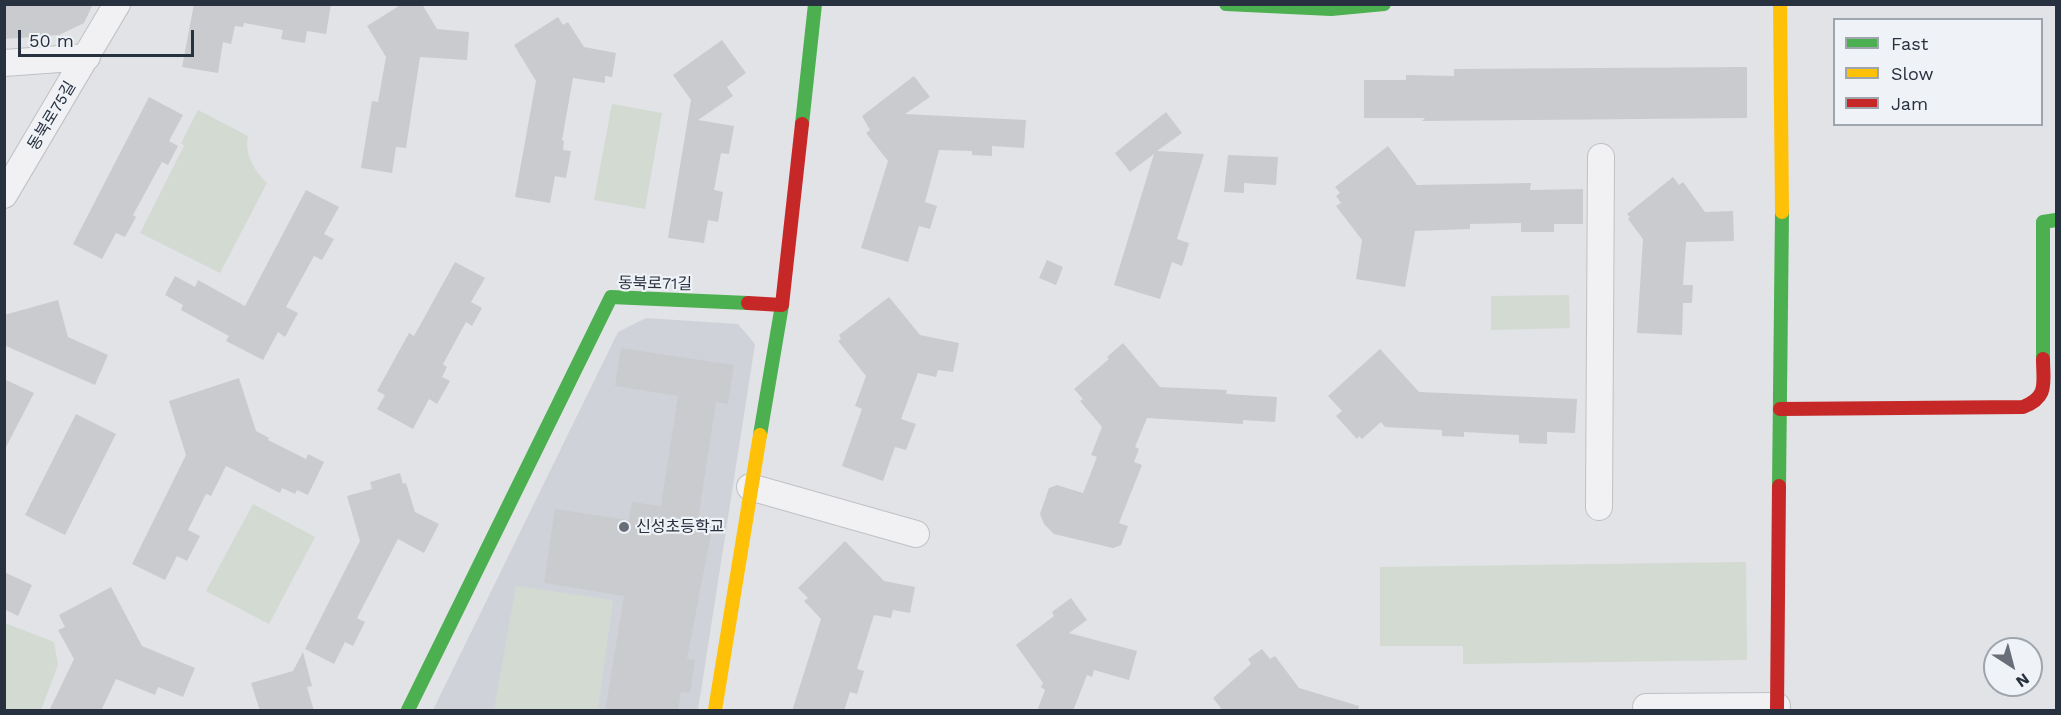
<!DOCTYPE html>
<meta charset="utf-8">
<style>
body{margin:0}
#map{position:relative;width:2061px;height:715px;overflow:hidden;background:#e1e3e6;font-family:"Work Sans",sans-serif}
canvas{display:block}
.frame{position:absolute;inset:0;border:6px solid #28313f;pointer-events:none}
.legend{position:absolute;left:1833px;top:18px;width:210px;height:108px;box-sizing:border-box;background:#eff2f6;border:2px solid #9fa5ad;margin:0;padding:8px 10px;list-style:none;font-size:18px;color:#28313f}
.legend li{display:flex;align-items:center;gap:12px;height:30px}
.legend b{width:30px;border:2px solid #9fa5ad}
.north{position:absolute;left:1983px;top:637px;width:60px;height:60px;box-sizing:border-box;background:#eff2f6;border:2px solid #9fa5ad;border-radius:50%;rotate:144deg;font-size:16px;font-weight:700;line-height:24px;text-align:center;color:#28313f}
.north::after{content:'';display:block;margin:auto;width:21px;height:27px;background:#696f79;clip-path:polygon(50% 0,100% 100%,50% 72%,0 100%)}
.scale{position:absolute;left:18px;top:30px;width:176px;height:27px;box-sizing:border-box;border:3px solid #28313f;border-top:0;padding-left:8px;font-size:18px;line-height:21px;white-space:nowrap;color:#28313f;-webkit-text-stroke:4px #eff2f6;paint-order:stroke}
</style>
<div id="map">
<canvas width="2061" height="715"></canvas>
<div class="frame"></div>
<ul class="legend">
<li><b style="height:8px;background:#4caf50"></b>Fast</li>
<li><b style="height:8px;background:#ffc107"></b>Slow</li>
<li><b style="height:8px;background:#c62828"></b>Jam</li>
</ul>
<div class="north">N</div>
<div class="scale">50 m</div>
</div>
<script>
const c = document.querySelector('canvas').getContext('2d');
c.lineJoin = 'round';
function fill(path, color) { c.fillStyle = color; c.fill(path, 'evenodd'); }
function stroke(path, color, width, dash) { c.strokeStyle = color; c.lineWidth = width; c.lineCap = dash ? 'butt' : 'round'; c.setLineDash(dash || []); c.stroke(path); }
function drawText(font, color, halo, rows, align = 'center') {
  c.font = font + ' "Work Sans","Noto Sans KR",sans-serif'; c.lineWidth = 4.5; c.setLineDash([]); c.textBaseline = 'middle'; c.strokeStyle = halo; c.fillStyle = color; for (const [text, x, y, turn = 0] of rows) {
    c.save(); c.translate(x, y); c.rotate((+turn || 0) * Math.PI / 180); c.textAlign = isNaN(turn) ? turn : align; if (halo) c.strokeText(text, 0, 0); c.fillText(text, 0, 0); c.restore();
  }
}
const built = new Path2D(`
 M646,318L738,324L755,344L698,710H433L618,332Z`);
const green = new Path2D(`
 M612,104L662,113L645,209L594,200Z
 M198,110L248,136C244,154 254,170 267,183L220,273L140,233L184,146L181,143Z
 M1569,295L1570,328L1491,330V296Z
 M253,504L315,537L269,624L206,591Z
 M1746,562L1747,660L1463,664V646H1380V567Z
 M516,586L613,600L598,710H494Z
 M5,623L54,642L58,665L41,710H5Z`);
const building = new Path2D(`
 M4,4H93L84,23L59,35L4,39Z
 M194,4H331L326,34L307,31L305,43L281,39L283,30L244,23L243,27L235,26L231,44L223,42L218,73L182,67Z
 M402,4H422L437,29L469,32L467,60L420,57L406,148L396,147L392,173L361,168L372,101L378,102L386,57L367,26Z
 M558,17L563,25L568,22L584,47L616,53L612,77L605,76V83L573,78L562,140L564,141L563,150L571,151L566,178L555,176L550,203L515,197L536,81L514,45Z
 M722,40L746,73L727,87L733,96L698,120L734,126L729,154L721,153L714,190L723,192L718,222L708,220L704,243L668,238L691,100L673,75Z
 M1747,67V118L1422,121L1425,118H1364V80H1406V75L1454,76V69Z
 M914,76L930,97L905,114L1026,120L1024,148L992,146V156L972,155V151L939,150L925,202L937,206L930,229L919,226L908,262L861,248L888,161L866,133L870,130L862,116Z
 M149,97L183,115L169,141L178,146L168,165L162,162L133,215L136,217L125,237L116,233L102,259L73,244Z
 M1166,112L1182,133L1157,151L1204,154L1177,239L1189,243L1182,266L1172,262L1160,299L1114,285L1154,154L1130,172L1115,153Z
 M1388,146L1417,185L1531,183L1530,190L1583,189V224H1554V232H1521V223L1470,224V229L1415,231L1405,287L1356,279L1362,240L1336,206L1341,203L1336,196L1340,193L1335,187Z
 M1228,155L1278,157L1276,185L1244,183V193L1224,192Z
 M1673,177L1679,185L1683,182L1705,212L1733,211L1734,241L1686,242L1683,285H1693L1692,303H1683L1682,335L1637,333L1643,239L1628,219L1630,217L1627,214Z
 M306,190L339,207L324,234L334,239L322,260L314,256L286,307L298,313L285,337L278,332L263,360L226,341L229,336L181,310L183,305L165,295L175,276L195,287L198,280L245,306Z
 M1047,260L1063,267L1056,285L1039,278Z
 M455,262L485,278L471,302L482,308L472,326L466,322L443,364L447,367L442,377L450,381L437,404L429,399L413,429L377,409L385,395L377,391L409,333L414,336Z
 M889,297L920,335L959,343L953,372L938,370L936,377L918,373L901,419L916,424L906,450L895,447L883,481L842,466L862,409L855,406L866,376L838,341L841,339L839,335Z
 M58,300L68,337L108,355L95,385L6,346L4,315Z
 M1123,343L1160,387L1227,390L1226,394L1277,397L1275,422L1243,420V424L1147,418L1135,447L1139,449L1134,462L1142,465L1119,523L1128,526L1121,545L1113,548L1054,534L1044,524L1040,514L1049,488L1057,485L1083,493L1097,457L1091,455L1102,427L1080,401L1083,399L1074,389L1109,359L1107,357Z
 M621,348L734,365L728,404L716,402L697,527L712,529L687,659L695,660L690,693L681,692L678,711H605L624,596L544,583L555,509L629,520L632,502L661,506L678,396L615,386Z
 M1380,349L1419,392L1577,399L1575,433L1547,432V444L1519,443V435L1464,432V437L1442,436V430L1385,427L1381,422L1362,439L1359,436L1357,439L1336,416L1342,411L1328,396Z
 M239,378L256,431L269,438L268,440L306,459L308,454L324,462L308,495L297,490L295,494L282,488L280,493L226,466L211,496L206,494L188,530L200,536L187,561L177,556L165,580L132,564L186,455L169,401Z
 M4,379L34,393L4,451Z
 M76,414L116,434L65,535L25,515Z
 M400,473L403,484L406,483L415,512L439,524L424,553L398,539L357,618L365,622L353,646L345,642L334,664L305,649L360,541L347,496L372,489L370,482Z
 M845,541L884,581L915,587L910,613L893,610L891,618L874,615L857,669L864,671L857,694L850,692L844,711H792L821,619L804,601L808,598L798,588Z
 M4,572L32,585L18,616L4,609Z
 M111,587L142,646L195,668L183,697L158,687L155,695L116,679L101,711H49L74,659L58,630L65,627L59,615Z
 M1071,598L1087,620L1069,633L1137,651L1129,680L1094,670L1092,677L1087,675L1073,711H1037L1045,690L1041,687L1043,683L1016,645L1054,616L1052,612Z
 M1262,649L1270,659L1275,656L1299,688L1359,706L1358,711H1223L1213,698L1251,664L1248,659Z
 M303,652L312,686L307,687L314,711H260L251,683L293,671Z`);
const street = new Path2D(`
 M4,63L87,57
 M4,195L117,4
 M750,487L916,534
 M1599,507L1601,157
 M1646,707L1777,706`);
const fast = new Path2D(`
 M1226,4L1331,9L1384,4
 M802,124L815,4
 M2043,359V222L2056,220
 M760,435L782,305
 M1779,486L1782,212
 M408,710L611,297L748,303`);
const slow = new Path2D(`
 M1780,4L1782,212
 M715,710L760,435`);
const jam = new Path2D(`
 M748,303L782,305L802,124
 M1780,409L2023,407C2049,397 2043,383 2043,359
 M1777,710L1779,486`);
const markers = [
 [624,527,6,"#696f79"]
];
const streetNames = [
 ["동북로75길",52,116,-59],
 ["동북로71길",655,284,1]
];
const poiNames = [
 ["신성초등학교",636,527]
];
fill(built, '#cfd3d9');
fill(green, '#d2dad2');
fill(building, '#cacbce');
stroke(street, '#bfc1c4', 28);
stroke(street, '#f1f1f3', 26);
stroke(fast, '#4caf50', 14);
stroke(slow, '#ffc107', 14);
stroke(jam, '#c62828', 14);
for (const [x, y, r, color] of markers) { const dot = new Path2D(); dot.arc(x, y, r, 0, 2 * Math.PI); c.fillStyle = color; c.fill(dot); stroke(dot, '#eff2f6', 2); }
drawText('16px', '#28313f', '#eff2f6', streetNames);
drawText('16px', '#28313f', '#eff2f6', poiNames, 'left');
</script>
